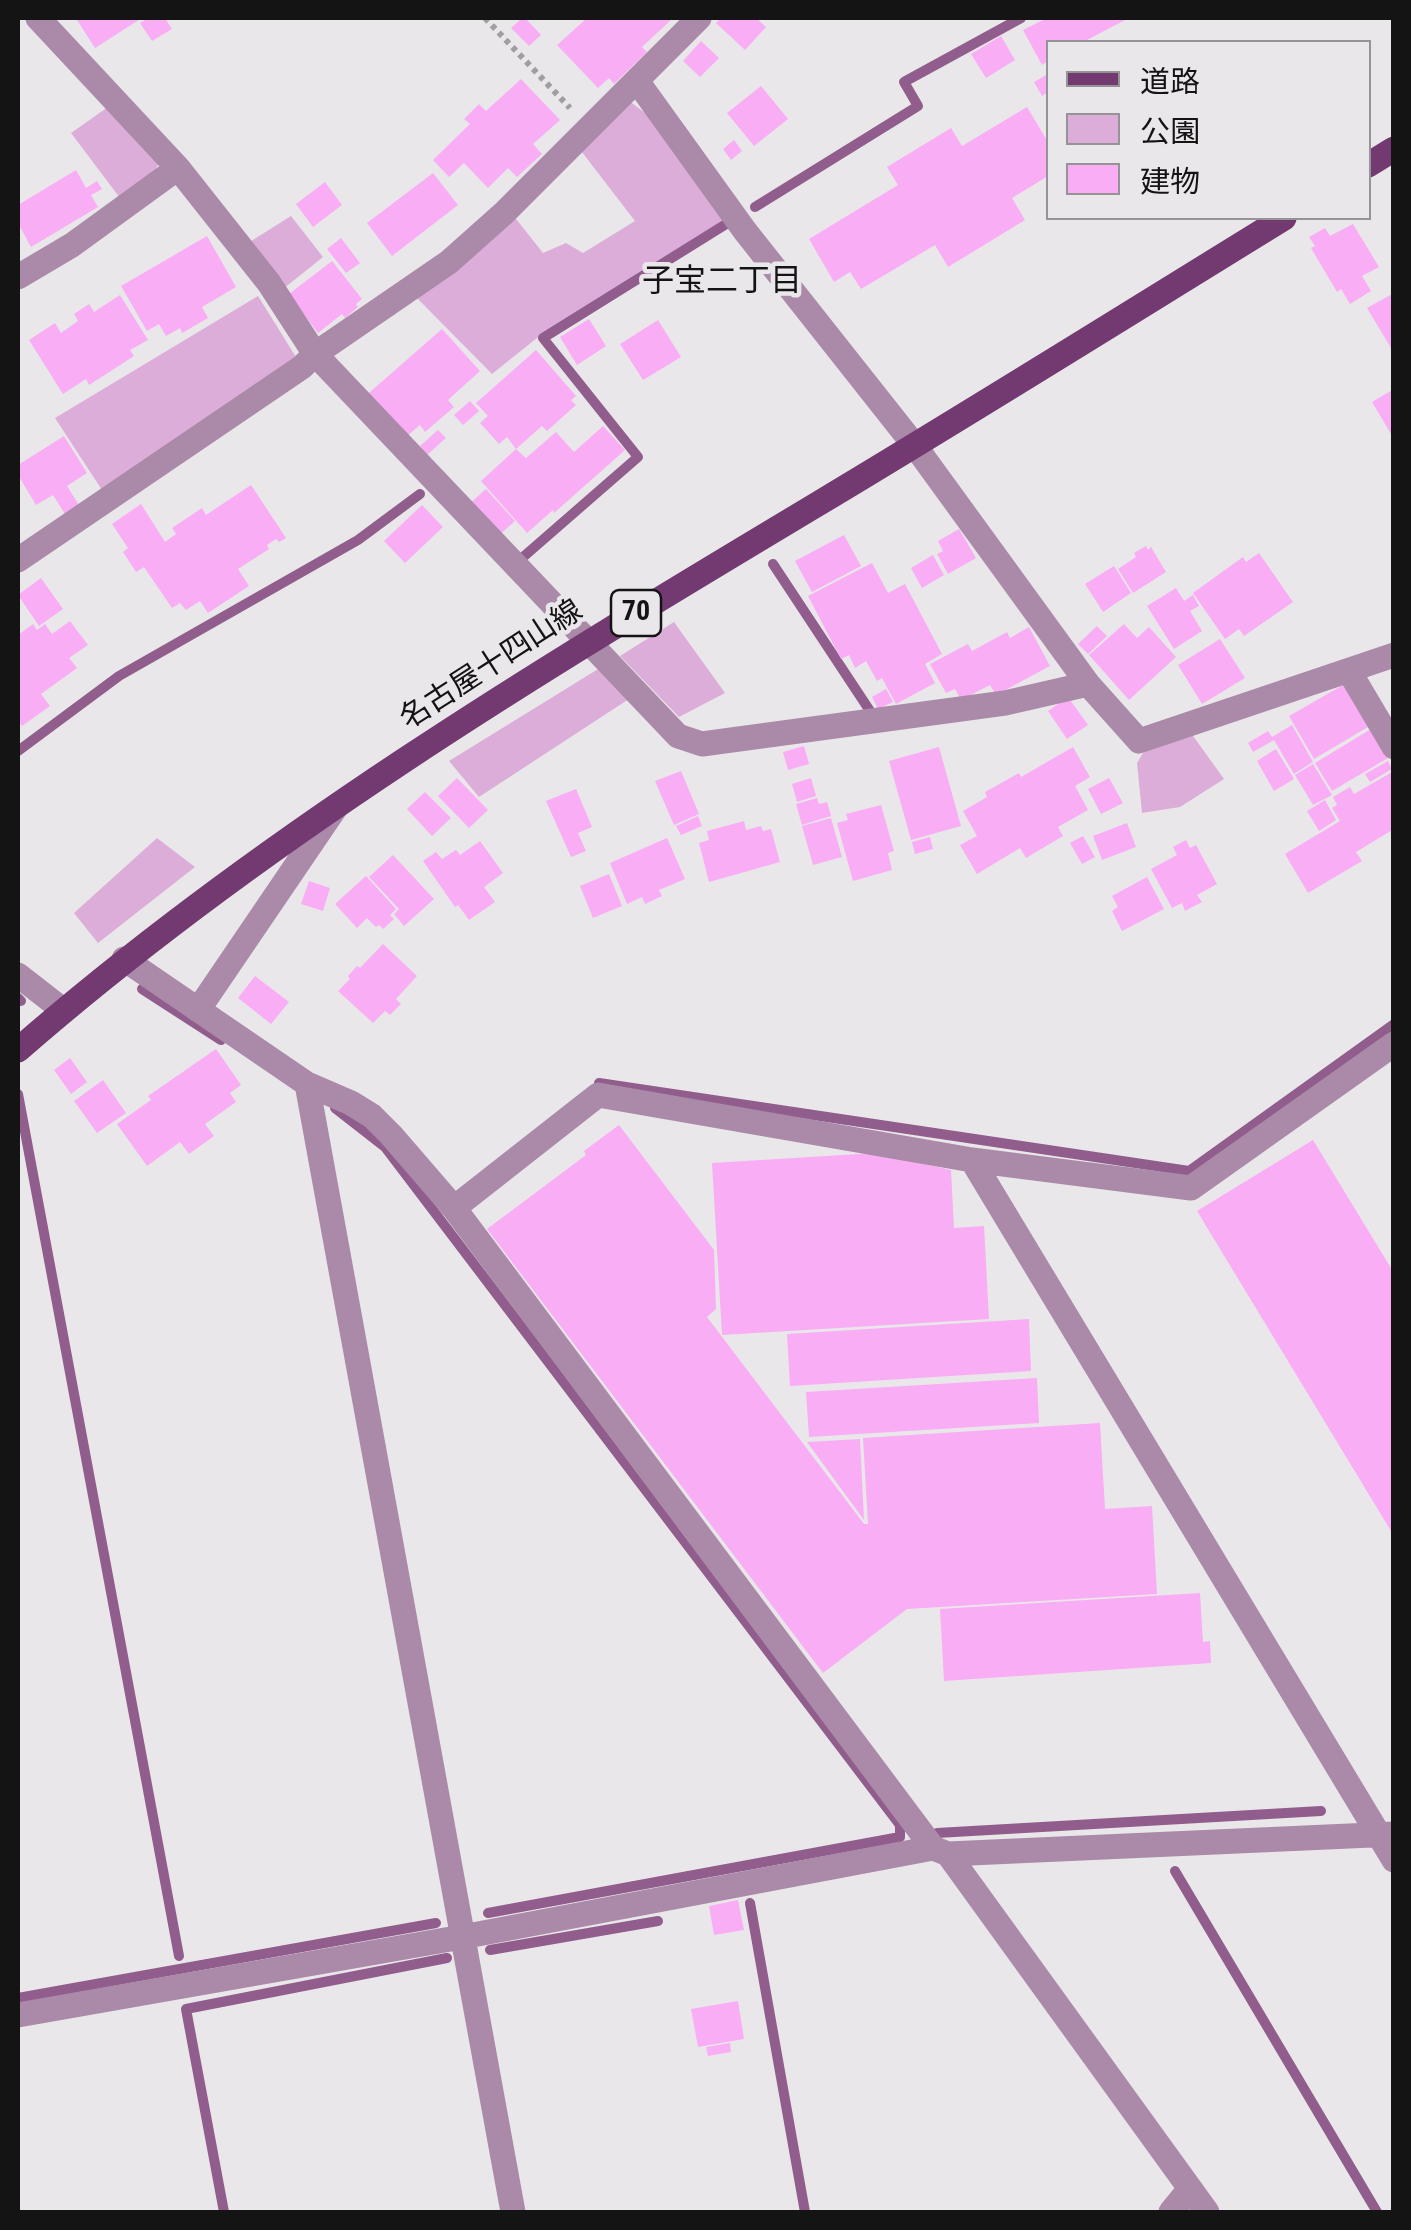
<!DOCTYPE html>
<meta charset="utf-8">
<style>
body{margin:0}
#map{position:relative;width:1411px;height:2230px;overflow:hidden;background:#eae7ea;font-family:"Roboto Condensed","Noto Sans JP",sans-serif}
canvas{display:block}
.frame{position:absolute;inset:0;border:20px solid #151415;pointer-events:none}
.legend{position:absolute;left:1046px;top:40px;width:325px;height:180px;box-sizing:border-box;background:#eae7ea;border:2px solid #959395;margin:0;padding:12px 18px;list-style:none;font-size:30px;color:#151415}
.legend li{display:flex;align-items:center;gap:20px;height:50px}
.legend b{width:50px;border:2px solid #959395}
</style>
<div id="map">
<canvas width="1411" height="2230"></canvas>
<div class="frame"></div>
<ul class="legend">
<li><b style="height:12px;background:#723a71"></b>道路</li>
<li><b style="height:28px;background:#ddadda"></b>公園</li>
<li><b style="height:28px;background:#f9adf5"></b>建物</li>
</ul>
</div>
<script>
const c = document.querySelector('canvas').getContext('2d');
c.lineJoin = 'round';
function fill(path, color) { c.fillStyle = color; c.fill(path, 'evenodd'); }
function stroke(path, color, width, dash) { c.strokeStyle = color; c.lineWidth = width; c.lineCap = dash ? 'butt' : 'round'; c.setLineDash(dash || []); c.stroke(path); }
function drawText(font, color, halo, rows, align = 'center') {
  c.font = font + ' "Roboto Condensed","Noto Sans JP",sans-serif'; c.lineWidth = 9; c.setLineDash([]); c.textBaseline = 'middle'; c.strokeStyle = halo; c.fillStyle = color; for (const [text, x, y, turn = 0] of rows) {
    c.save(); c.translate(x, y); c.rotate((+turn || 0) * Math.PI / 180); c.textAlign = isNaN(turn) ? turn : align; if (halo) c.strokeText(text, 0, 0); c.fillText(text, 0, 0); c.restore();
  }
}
const green = new Path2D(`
 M629,101L655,120L728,219L537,338L492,374L414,295L513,215L543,253L566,243L583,253L635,221L578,147Z
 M108,107L159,163L156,169L120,198L71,133Z
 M291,216L323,257L283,289L248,243Z
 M258,296L296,357L102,490L55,418Z
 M674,622L725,693L679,717L620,656Z
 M603,666L632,697L479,797L449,761Z
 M1191,733L1224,779L1180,807L1142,813L1137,763L1143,753Z
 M157,838L195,867L98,943L74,913Z`);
const stream = new Path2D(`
 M755,207L918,106L904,82L1021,18
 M522,558L638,457L543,338L731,221
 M773,564L870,711
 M18,751L119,676L358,540L420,494
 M142,989L221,1040
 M18,998L21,1001
 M599,1083L1189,1171L1394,1024
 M18,1094L179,1956
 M335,1108L385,1147L900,1825V1837L488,1913
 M937,1833L1321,1811
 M1175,1871L1377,2212
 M750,1903L805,2212
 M490,1950L658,1921
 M18,1998L436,1923
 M224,2212L186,2009L447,1958`);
const building = new Path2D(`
 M80,18H142L95,48L77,20Z
 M148,18H165L172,29L152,41L140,23Z
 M522,18H525L541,35L529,46L511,28Z
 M587,18H673L642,47L647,52L614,84L609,78L598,88L557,45Z
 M721,18H756L766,27L745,50L716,23Z
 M1047,18H1129L1083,42H1048V61L1042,65L1023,30Z
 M1001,36L1015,60L986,78L971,54Z
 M701,41L719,58L700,77L683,61Z
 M1048,74V92L1042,96L1034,82Z
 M521,79L560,120L533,144L542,154L517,177L508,168L488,188L464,163L449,177L433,160L470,124L464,119L479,104L486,111Z
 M761,86L788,119L754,146L727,113Z
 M1027,107L1048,142V176L1012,198L1025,220L948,267L935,245L861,289L850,272L834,282L809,239L898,185L887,167L951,128L962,146Z
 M734,140L742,151L731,160L723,149Z
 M76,170L86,188L97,181L102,189L91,195L98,207L31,247L18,223V205Z
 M433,173L458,205L392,256L367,223Z
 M325,182L342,205L313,227L296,204Z
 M1353,224L1379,267L1362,276L1371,291L1350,304L1341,289L1337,292L1311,248L1315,246L1309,237L1325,228L1330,236Z
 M207,236L236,287L202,307L208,318L182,333L180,328L166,336L159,324L147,331L121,286Z
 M341,238L360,263L346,273L327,249Z
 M332,261L362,299L356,304L358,307L345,318L342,314L318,333L289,294Z
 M1394,293V353L1367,308Z
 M120,295L148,340L130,350L134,356L89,385L86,379L63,394L29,340L55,323L61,333L78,321L74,314L89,304L94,312Z
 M589,319L606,346L577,365L560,337Z
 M658,320L681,357L643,380L620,344Z
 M442,329L480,371L448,400L454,407L425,432L420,425L400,442L362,399Z
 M536,350L576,396L571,400L576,405L547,431L542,426L516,449L526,458L556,432L574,452L603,426L625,450L554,513L553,510L527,533L481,481L516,449L507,437L499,444L480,423L488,416L476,403Z
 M1394,389V433L1391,434L1372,402Z
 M470,401L479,411L463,425L454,415Z
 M438,430L446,438L427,455L420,446Z
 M64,436L87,473L67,486L79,505L65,514L53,495L36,505L18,475V465Z
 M251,485L286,538L279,542L276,539L267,545L269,549L238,569L249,586L208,613L200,601L186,610L180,603L172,608L144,567L136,572L123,552L128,548L112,524L141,504L165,542L176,534L172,528L202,508L206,515Z
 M486,489L515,521L498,536L469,504Z
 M422,505L443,527L405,563L384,541Z
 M959,529L976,558L948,574L937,554L943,551L938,541Z
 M844,535L861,566L812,592L795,561Z
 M1146,546L1148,550L1151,547L1166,572L1133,593L1118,569L1136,557L1134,553Z
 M1259,553L1293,602L1244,636L1239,629L1225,639L1193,593L1243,557L1246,562Z
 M933,555L944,575L922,588L911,568Z
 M872,563L888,593L905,584L942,654L925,664L935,683L896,704L882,678L877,681L866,661L855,668L849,655L841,659L808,596Z
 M1114,566L1131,593L1103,612L1085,584Z
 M41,578L63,609L39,626L18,595Z
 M1176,588L1184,601L1193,595L1199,606L1190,611L1202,631L1174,649L1147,606Z
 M70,621L88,645L69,658L77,668L41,694L50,706L22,726L18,721V635L33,624L37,630L45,624L52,634Z
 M1124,624L1137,638L1149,627L1176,657L1129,700L1089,655Z
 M1097,626L1107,636L1088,654L1078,644Z
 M1029,627L1050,666L996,695L990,685L961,700L955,689L946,693L930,664L968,644L972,651L1007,632L1010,638Z
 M1220,639L1245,678L1202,704L1178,665Z
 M1343,685L1368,727L1314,759L1289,716Z
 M886,689L893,702L878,709L872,697Z
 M1068,697L1088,725L1067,739L1048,711Z
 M1292,725L1313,762L1294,774L1274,740L1253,752L1248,743L1268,731L1272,737Z
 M1371,729L1388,758L1332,791L1315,763Z
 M804,746L809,764L788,770L783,752Z
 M939,747L961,826L911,840L889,761Z
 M1073,747L1090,777L1075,786L1088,810L1058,827L1063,836L1026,858L1020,848L977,874L960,845L977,836L963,811L987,797L985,792L1019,773L1021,777Z
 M1276,749L1294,779L1274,791L1257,761Z
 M1388,761L1392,769L1370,782L1365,774Z
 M1313,764L1332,795L1313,805L1295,775Z
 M681,771L699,814L674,825L655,781Z
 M1394,771V829L1356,852L1362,861L1308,893L1285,854L1340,821L1332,808L1337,805L1333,797L1350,787L1354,794Z
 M457,778L488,810L469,828L438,796Z
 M811,778L816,796L797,802L792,784Z
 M1109,778L1123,803L1101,814L1088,789Z
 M576,789L592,827L578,833L586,851L571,857L546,801Z
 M425,792L451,818L432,836L407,809Z
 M817,798L819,804L827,802L831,816L802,825L796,804Z
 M1325,800L1336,820L1319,831L1307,811Z
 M881,805L894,851L888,853L892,870L853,881L837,823L848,820L846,814Z
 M698,816L702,826L681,835L676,826Z
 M831,818L842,857L813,865L802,826Z
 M744,821L746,830L761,826L763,831L771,829L780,862L709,882L699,843L709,840L707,831Z
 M1127,823L1136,847L1102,860L1093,836Z
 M1083,836L1095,857L1082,864L1070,843Z
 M930,837L933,849L915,854L912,842Z
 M667,838L685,879L659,890L662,896L645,904L642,897L627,904L610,863Z
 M1186,840L1190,848L1196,845L1217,884L1197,895L1202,902L1185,911L1182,903L1172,908L1151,869L1177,855L1173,847Z
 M480,841L503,873L484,887L495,902L469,920L458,905L455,907L423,861L436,852L442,859L456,850L460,855Z
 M393,855L434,899L404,926L394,914L399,909L369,877Z
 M609,874L622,906L593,918L580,886Z
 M366,876L396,909L390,915L394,919L383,929L379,925L376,927L367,918L357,928L335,904Z
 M1147,877L1164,909L1122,931L1112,911L1118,907L1112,896Z
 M309,881L330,888L323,911L301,904Z
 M383,944L417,976L396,999L401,1004L390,1015L385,1011L373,1023L338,991L350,979L348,976L357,966L360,968Z
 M255,976L289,1002L271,1024L238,998Z
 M216,1049L241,1085L230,1093L236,1102L205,1124L214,1136L189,1154L180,1142L147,1166L117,1124L151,1100L148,1096Z
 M70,1058L87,1082L71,1094L54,1070Z
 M103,1080L126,1113L97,1133L74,1101Z
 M619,1125L714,1250L716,1309L707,1317L864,1524H868L863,1438L1100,1423L1105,1509L1152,1506L1157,1594L907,1609L823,1673L487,1229L586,1155L584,1151Z
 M1313,1140L1394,1273V1536L1197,1211Z
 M875,1153L951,1170L954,1228L984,1226L989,1319L722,1335L712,1163Z
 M1029,1319L1031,1371L790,1386L787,1334Z
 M1037,1378L1039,1423L809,1437L806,1392Z
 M860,1439L864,1520L807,1442Z
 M1200,1593L1203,1642L1210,1641L1211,1663L944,1681L940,1609Z
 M738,1900L744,1930L714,1935L709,1906Z
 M738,2001L744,2039L698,2047L691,2009Z
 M730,2043L731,2052L708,2056L706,2047Z`);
const path = new Path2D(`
 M485,18L570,108`);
const minor = new Path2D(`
 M38,18L178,168L269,283L315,354L678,736L702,744L1005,703L1088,684
 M637,81L745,231L915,446L1088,684L1139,741L1394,655
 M18,277L72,245L178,168
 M18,560L302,367L315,354L449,262L504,213L699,18
 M1349,671L1394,747
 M124,959L307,1084L351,1103L372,1116L391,1135L454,1208L933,1848L948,1854L1394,1834
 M18,975L63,1010
 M198,1010L336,807
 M307,1084L513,2212
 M972,1160L1394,1860
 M454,1208L598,1095L972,1160L1191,1188L1394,1044
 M948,1854L1207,2212
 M18,2015L462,1937L933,1848
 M1171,2212L1189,2190`);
const primary = new Path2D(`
 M1368,165L1394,149
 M18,1050C261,838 539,671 816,505C973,411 1128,314 1284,218`);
const shields = [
 [636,613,50]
];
const shieldNames = [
 ["70",636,613]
];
const streetNames = [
 ["名古屋十四山線",492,666,-33]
];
const neighbourhoodNames = [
 ["子宝二丁目",722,283]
];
fill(green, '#ddadda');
stroke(stream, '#905d8d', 10);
fill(building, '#f9adf5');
stroke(path, '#a19ea1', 6, [5, 5]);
stroke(minor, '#aa8aa8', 25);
stroke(primary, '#723a71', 25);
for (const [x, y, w] of shields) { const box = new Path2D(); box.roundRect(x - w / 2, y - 23, w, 46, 8); c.fillStyle = '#eae7ea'; c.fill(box); stroke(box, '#151415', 2.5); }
drawText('bold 28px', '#151415', null, shieldNames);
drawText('30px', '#151415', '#eae7ea', streetNames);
drawText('32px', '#151415', '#eae7ea', neighbourhoodNames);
</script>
